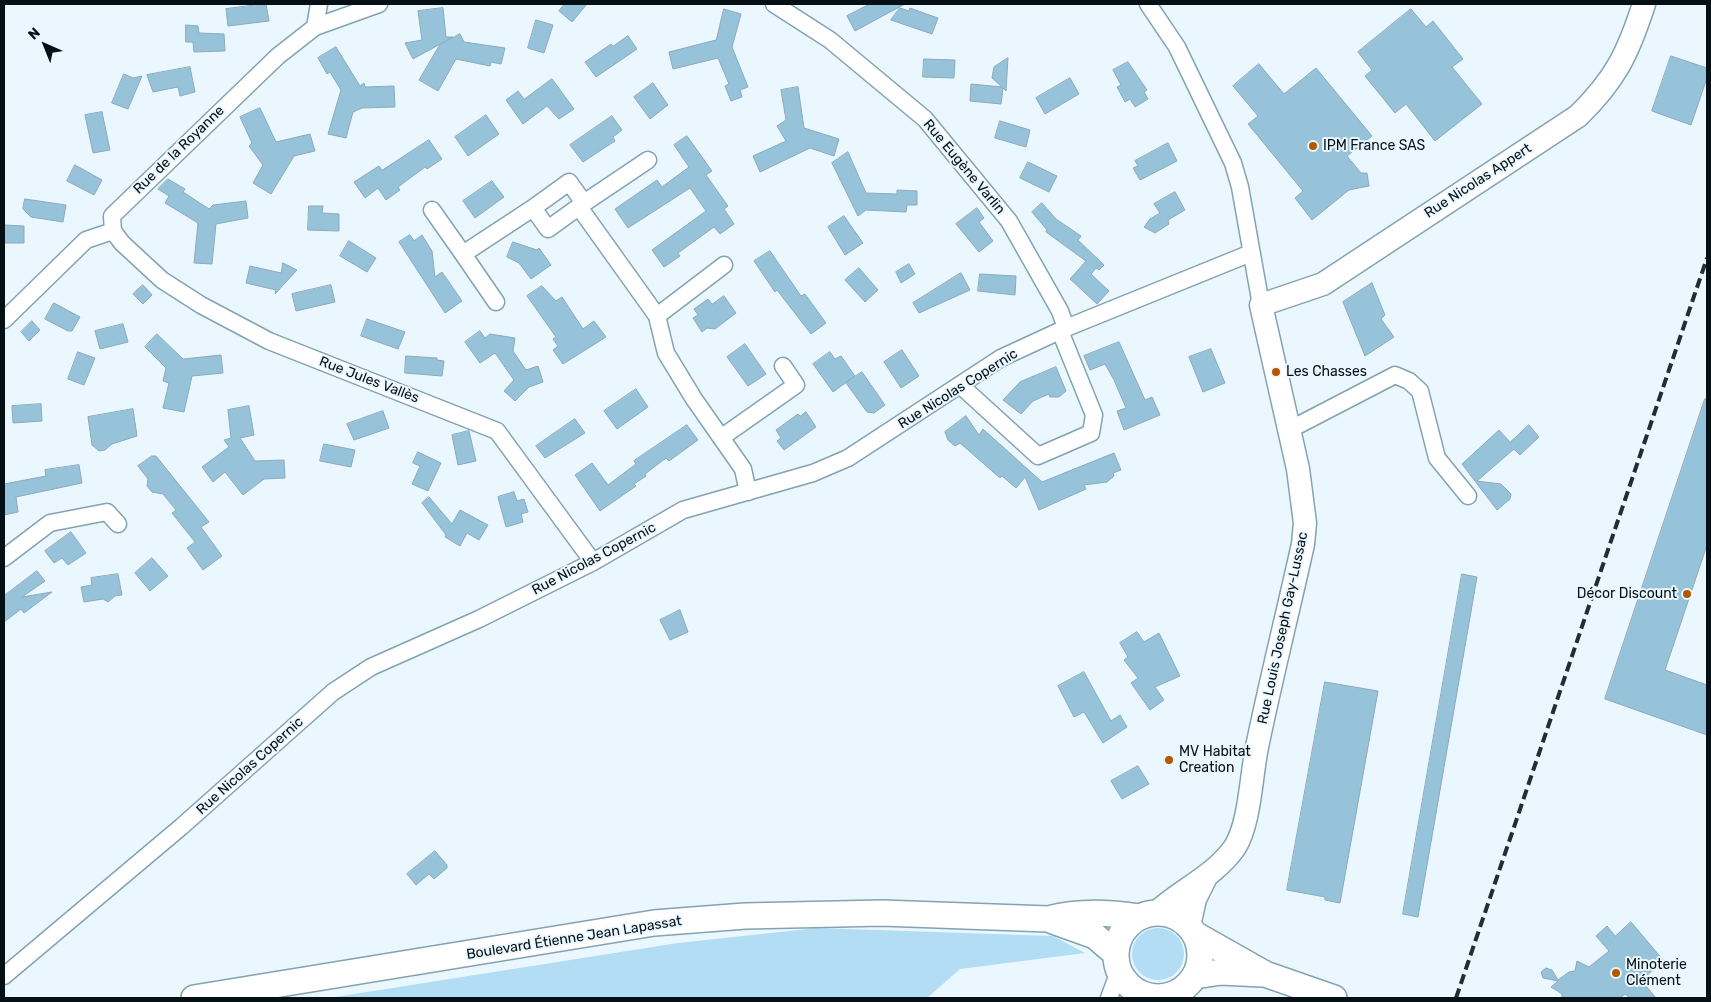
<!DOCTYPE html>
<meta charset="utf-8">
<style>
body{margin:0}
#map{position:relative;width:1711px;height:1002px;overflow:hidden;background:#eaf7ff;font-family:Rubik,sans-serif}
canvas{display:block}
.frame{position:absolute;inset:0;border:5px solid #051016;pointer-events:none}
.north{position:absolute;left:20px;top:20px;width:50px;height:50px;-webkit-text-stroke:4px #eaf7ff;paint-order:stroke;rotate:316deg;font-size:14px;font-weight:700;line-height:20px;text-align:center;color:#051016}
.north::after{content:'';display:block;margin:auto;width:18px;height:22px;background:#051016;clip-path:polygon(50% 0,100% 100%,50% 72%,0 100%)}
</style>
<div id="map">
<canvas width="1711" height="1002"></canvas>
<div class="frame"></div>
<div class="north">N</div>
</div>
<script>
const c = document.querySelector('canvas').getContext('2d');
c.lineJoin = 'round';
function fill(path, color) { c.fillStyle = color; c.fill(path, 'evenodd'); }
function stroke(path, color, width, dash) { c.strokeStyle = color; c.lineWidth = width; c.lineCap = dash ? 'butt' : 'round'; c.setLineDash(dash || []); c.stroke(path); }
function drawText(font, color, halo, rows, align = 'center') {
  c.font = font + ' Rubik,sans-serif'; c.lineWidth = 4; c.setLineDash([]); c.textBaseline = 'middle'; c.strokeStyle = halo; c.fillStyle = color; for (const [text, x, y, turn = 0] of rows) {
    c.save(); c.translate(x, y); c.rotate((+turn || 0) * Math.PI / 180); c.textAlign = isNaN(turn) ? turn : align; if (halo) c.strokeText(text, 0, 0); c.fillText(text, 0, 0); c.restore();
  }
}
const green = new Path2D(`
 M1132 954a26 26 0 1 1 52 0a26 26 0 1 1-52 0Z
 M817,928L1053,936L1085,953L960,969L927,998H329L678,943Z`);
const building = new Path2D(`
 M266,4L269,21L228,26L226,9Z
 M565,4H587L572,22L559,11Z
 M870,4H905L855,31L847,16Z
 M443,8L446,37H453L413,59L405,43L422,40L418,11Z
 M900,8L909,11L910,8L938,18L932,34L891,20Z
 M724,9L741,14L732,47L748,87L740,90L742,97L731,101L725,86L729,84L718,58L673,69L669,52L716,40Z
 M1411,9L1426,27L1433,21L1463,59L1452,67L1482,104L1435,141L1406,104L1395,113L1365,76L1372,70L1358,52Z
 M536,20L553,25L544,53L528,48Z
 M186,25L198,26L199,33L224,34L225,51L194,52L193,42H186Z
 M460,34L464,42L505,48L501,64L491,62L490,66L456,59L438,91L419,80L439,46Z
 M628,36L637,49L596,77L585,62L611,44L613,46Z
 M336,47L360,86L364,83L365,87L394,86L395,107L362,108L353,112L346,138L328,134L341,90L330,72L327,74L318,58Z
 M1671,56L1707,68V78L1691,125L1652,111Z
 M1008,58L1006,91L1003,88L1001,104L970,101L971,84L1002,87L992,78L994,67Z
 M924,59L955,60L954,78L923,77Z
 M1128,62L1147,90L1144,92L1148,99L1135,107L1130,99L1125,102L1117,87L1121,85L1113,70Z
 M1259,64L1284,94L1316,68L1372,136L1347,156L1361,173H1367L1369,186L1349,190L1312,220L1295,198L1303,191L1248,124L1258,116L1233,86Z
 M190,67L195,92L180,96L178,87L153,92L147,75Z
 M124,74L133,78L142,76L128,109L112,103Z
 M1070,78L1079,94L1045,114L1036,98Z
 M552,79L574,109L559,119L547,106L523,124L506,100L518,91L524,99Z
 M653,83L668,105L650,119L634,97Z
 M798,87L804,128L839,139L834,156L810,148L760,172L753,156L786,141L777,126L786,120L781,90Z
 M260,108L276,142L310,134L315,151L294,156L271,194L253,183L263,165L249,146L252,143L240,117Z
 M102,112L110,150L93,153L85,115Z
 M486,115L499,134L468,156L455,137Z
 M612,116L622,130L613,137L615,141L583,162L570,145Z
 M1000,121L1030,130L1026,147L995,138Z
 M687,136L712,171L706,175L728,206L724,209L734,224L720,234L714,227L678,253L680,256L664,267L652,250L706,211L690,188L628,228L615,209L657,180L662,187L689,167L674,145Z
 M429,140L442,159L427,169L425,167L398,187L400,190L386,200L378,188L365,198L354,182L379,166L382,170Z
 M1168,143L1177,161L1140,180L1133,168L1138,166L1135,161Z
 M848,152L866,193L897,194V190L917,191V205H907L906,212L866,210L858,216L832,163Z
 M1028,162L1057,176L1049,192L1020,178Z
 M75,165L102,180L94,195L67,181Z
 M168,179L185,189L183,192L209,209L213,205L246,201L248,218L216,224L212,264L194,263L198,223L165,203L169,196L158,189Z
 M492,181L504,197L475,218L463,201Z
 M1175,192L1185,210L1168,220L1169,224L1155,233L1144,227L1150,219L1160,213L1154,204Z
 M25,199L66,205L63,222L31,217L23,209Z
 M1042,203L1056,219L1081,236L1078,240L1104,265L1099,270L1096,268L1091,274L1109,291L1097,304L1070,279L1086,261L1046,232L1047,230L1032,212Z
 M309,206H323L322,213L339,214V231L308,230Z
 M977,208L984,218L979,222L993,241L979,252L956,224Z
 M844,216L863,243L845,255L828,227Z
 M4,225L24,226V243H4Z
 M410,235L414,241L422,235L432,251L435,277L442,272L462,301L445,313L399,242Z
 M349,241L376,258L367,272L340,256Z
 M513,242L537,250L539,248L551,265L531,279L519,263L507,257Z
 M770,251L801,296L805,294L826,323L811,334L777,290L775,292L754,261Z
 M283,263L297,270L275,294L276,290L246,283L250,266L281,273Z
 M909,264L915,274L901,283L896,272Z
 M859,268L878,290L865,302L845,280Z
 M961,273L970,290L919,313L913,303Z
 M980,274L1016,276L1015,295L978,291Z
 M1372,283L1385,315L1381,319L1394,337L1365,356L1343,302Z
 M143,285L152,295L143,304L133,294Z
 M331,285L335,302L296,311L292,294Z
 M542,286L556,301L562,297L583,329L594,321L606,337L563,364L553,350L558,346L553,339L556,337L527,296Z
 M724,296L736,313L715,329L707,328L702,332L693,318L698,315L694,309L708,299L712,304Z
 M54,303L80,317L72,331H68L45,319Z
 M367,319L405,332L398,349L361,336Z
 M32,321L40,330L29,341L21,332Z
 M123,324L128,342L100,349L95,331Z
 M480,331L485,338L490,334L515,338L513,351L526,370L538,366L543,382L529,387L515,401L504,391L514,380L495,353L480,363L465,342Z
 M157,334L183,359L221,355L223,373L192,376L184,412L163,408L169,383L163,381L166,368L145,347Z
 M1119,342L1145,400L1152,397L1160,415L1124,430L1117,411L1126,408L1114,380L1105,364L1090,370L1084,356Z
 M745,344L766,374L748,386L727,357Z
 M1211,349L1225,383L1203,392L1189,357Z
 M902,350L919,376L901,388L884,362Z
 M78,352L95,358L84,385L68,379Z
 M830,352L835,359L841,356L855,376L833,392L813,364Z
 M406,356L437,358V360L444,361L442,376L405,373Z
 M1056,367L1066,391L1059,397H1050L1049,394L1033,401L1021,414L1003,400L1020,382Z
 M862,372L885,405L874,413L867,412L846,383Z
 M636,389L648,407L617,429L604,411Z
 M1705,399H1707V545L1665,670L1707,685V735L1605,699Z
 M41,404L42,421L13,423L12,406Z
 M249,406L254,435L240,438L255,461L284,460L285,478L264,479L243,495L225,472L213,482L202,467L229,447L224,440L231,438L228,410Z
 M133,409L137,436L112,444L105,450L99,451L92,445L88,417Z
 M383,411L389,428L354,440L347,424Z
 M806,412L816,427L784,450L777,441L781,438L776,430L798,414L800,416Z
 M966,416L979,435L983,429L1042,482L1114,453L1121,470L1113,473L1114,476L1107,482L1084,485L1086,489L1039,510L1025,477L1016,488L1002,476L1000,478L960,443L955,446L948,440L945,432Z
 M575,419L585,433L545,458L536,446Z
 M687,425L698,440L669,461L666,458L645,474L646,476L634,484L636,486L600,511L575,475L592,463L608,485L636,464L634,461Z
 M1529,425L1539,437L1520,455L1514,449L1477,481L1501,484L1511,494L1510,499L1497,510L1462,464L1499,430L1510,442Z
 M469,431L476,461L458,465L452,435Z
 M324,444L355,450L351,467L320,461Z
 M418,452L441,463L428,491L412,484L420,466L413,463Z
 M152,456H156L209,522L201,527L222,556L203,570L187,548L195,542L172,513L176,510L163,494L152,492L147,486L148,479L138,466Z
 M79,465L82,483L16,497L18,512L4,515V484L46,476L45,470Z
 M514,492L517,501L524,499L528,512L521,514L523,522L506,527L498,497Z
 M429,497L452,524L460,510L488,525L479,540L467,533L460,546L445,537L446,535L422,503Z
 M71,532L86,553L68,565L62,558L54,563L45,551Z
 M152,558L168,576L150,591L135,573Z
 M37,571L45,581L22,597L52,592L24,613L21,609L4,622V596Z
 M118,574L122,595L115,596L108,602L103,599L84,602L81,587L92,585L91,578Z
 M1462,574L1477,577L1418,917L1403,914Z
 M680,610L688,632L670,640L660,620Z
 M1137,632L1144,642L1159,633L1180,676L1155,687L1164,700L1150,710L1131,683L1138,678L1124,660L1128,657L1120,643Z
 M1084,672L1111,721L1120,715L1127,727L1103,743L1084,712L1074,717L1058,686Z
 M1325,682L1378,691L1340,903L1325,900V897L1287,890Z
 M1138,766L1149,784L1122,799L1111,781Z
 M435,851L447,865V868L434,879L429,874L416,885L407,874Z
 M1631,922L1664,961L1641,980L1656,998H1630L1625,994L1620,998H1562V994L1551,987L1558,981L1543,978L1541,972L1546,968L1552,970L1558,980L1569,972L1575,971L1577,961L1589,967L1609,951L1596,936L1607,926L1615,936Z`);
const street = new Path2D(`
 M774,4L830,40L925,119L1009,221L1060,311L1066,328
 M1148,4L1177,47L1233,163L1240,187L1261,305
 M315,27L319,4
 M569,182L584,203L548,229L533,208Z
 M584,203L648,160
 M579,207L657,316L666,353L694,399L743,469L748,492
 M432,210L463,254L533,208
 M113,231L122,243L162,280L201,305L269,341L497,431L593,562
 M113,231L112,216L278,56L315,27L379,4
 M463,254L496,302
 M657,316L724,265
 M4,320L86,240L113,231
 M960,385L1038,456L1091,433L1094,415L1060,331
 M1289,430L1395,375L1409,381L1420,391L1437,458L1468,496
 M722,437L796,385L783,366
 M4,558L50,523L107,512L118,524
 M4,976L181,827L333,692L371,667L479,619L593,562L683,510L813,473L848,458L1001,358L1066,328L1251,253
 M1109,998L1119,971
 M1136,998L1144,995
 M1183,998L1184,988`);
const secondary = new Path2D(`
 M1157,912C1182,889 1215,876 1235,847C1250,823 1251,776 1257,747C1271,679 1288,612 1303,544L1305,523L1298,469L1261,305L1323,284L1578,116C1616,79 1628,53 1644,4
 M1189,926L1195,899L1206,877`);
const primary = new Path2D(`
 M1116 955a42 42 0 1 1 84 0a42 42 0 1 1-84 0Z
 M1053,921L1095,936L1116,954
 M1196,935L1265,974L1334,998
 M1195,976L1221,972L1262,974
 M194,998L654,923L745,916L882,913L1048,919C1078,911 1108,912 1139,917`);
const rail = new Path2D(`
 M1456,998L1707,258`);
const markers = [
 [1313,146,5,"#b45800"],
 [1276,372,5,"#b45800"],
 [1687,594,5,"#b45800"],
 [1169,760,5,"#b45800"],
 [1616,973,5,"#b45800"]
];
const poiNames = [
 ["IPM France SAS",1323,146],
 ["Les Chasses",1286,372],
 ["Décor Discount",1677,594,"right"],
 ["MV Habitat",1179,752],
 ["Creation",1179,768],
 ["Minoterie",1626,965],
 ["Clément",1626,981]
];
const streetNames = [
 ["Rue de la Royanne",179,150,-44],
 ["Rue Eugène Varlin",964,167,50],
 ["Rue Nicolas Appert",1478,181,-33],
 ["Rue Jules Vallès",369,380,21],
 ["Rue Nicolas Copernic",958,389,-32],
 ["Rue Nicolas Copernic",594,559,-28],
 ["Rue Louis Joseph Gay-Lussac",1283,628,-78],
 ["Rue Nicolas Copernic",250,766,-42],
 ["Boulevard Étienne Jean Lapassat",574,938,-9]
];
fill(green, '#b2ddf5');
fill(building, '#96c2da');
stroke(building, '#8baabb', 1);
stroke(street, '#83a2b3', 19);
stroke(secondary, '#83a2b3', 25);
stroke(primary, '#83a2b3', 28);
stroke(street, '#fff', 16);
stroke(secondary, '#fff', 22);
stroke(primary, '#fff', 25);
stroke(rail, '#212c33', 4, [10, 5]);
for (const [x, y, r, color] of markers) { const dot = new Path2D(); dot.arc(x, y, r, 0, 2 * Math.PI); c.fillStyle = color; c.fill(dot); stroke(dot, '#eaf7ff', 2); }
drawText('14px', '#051016', '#eaf7ff', poiNames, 'left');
drawText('14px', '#051016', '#eaf7ff', streetNames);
</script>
